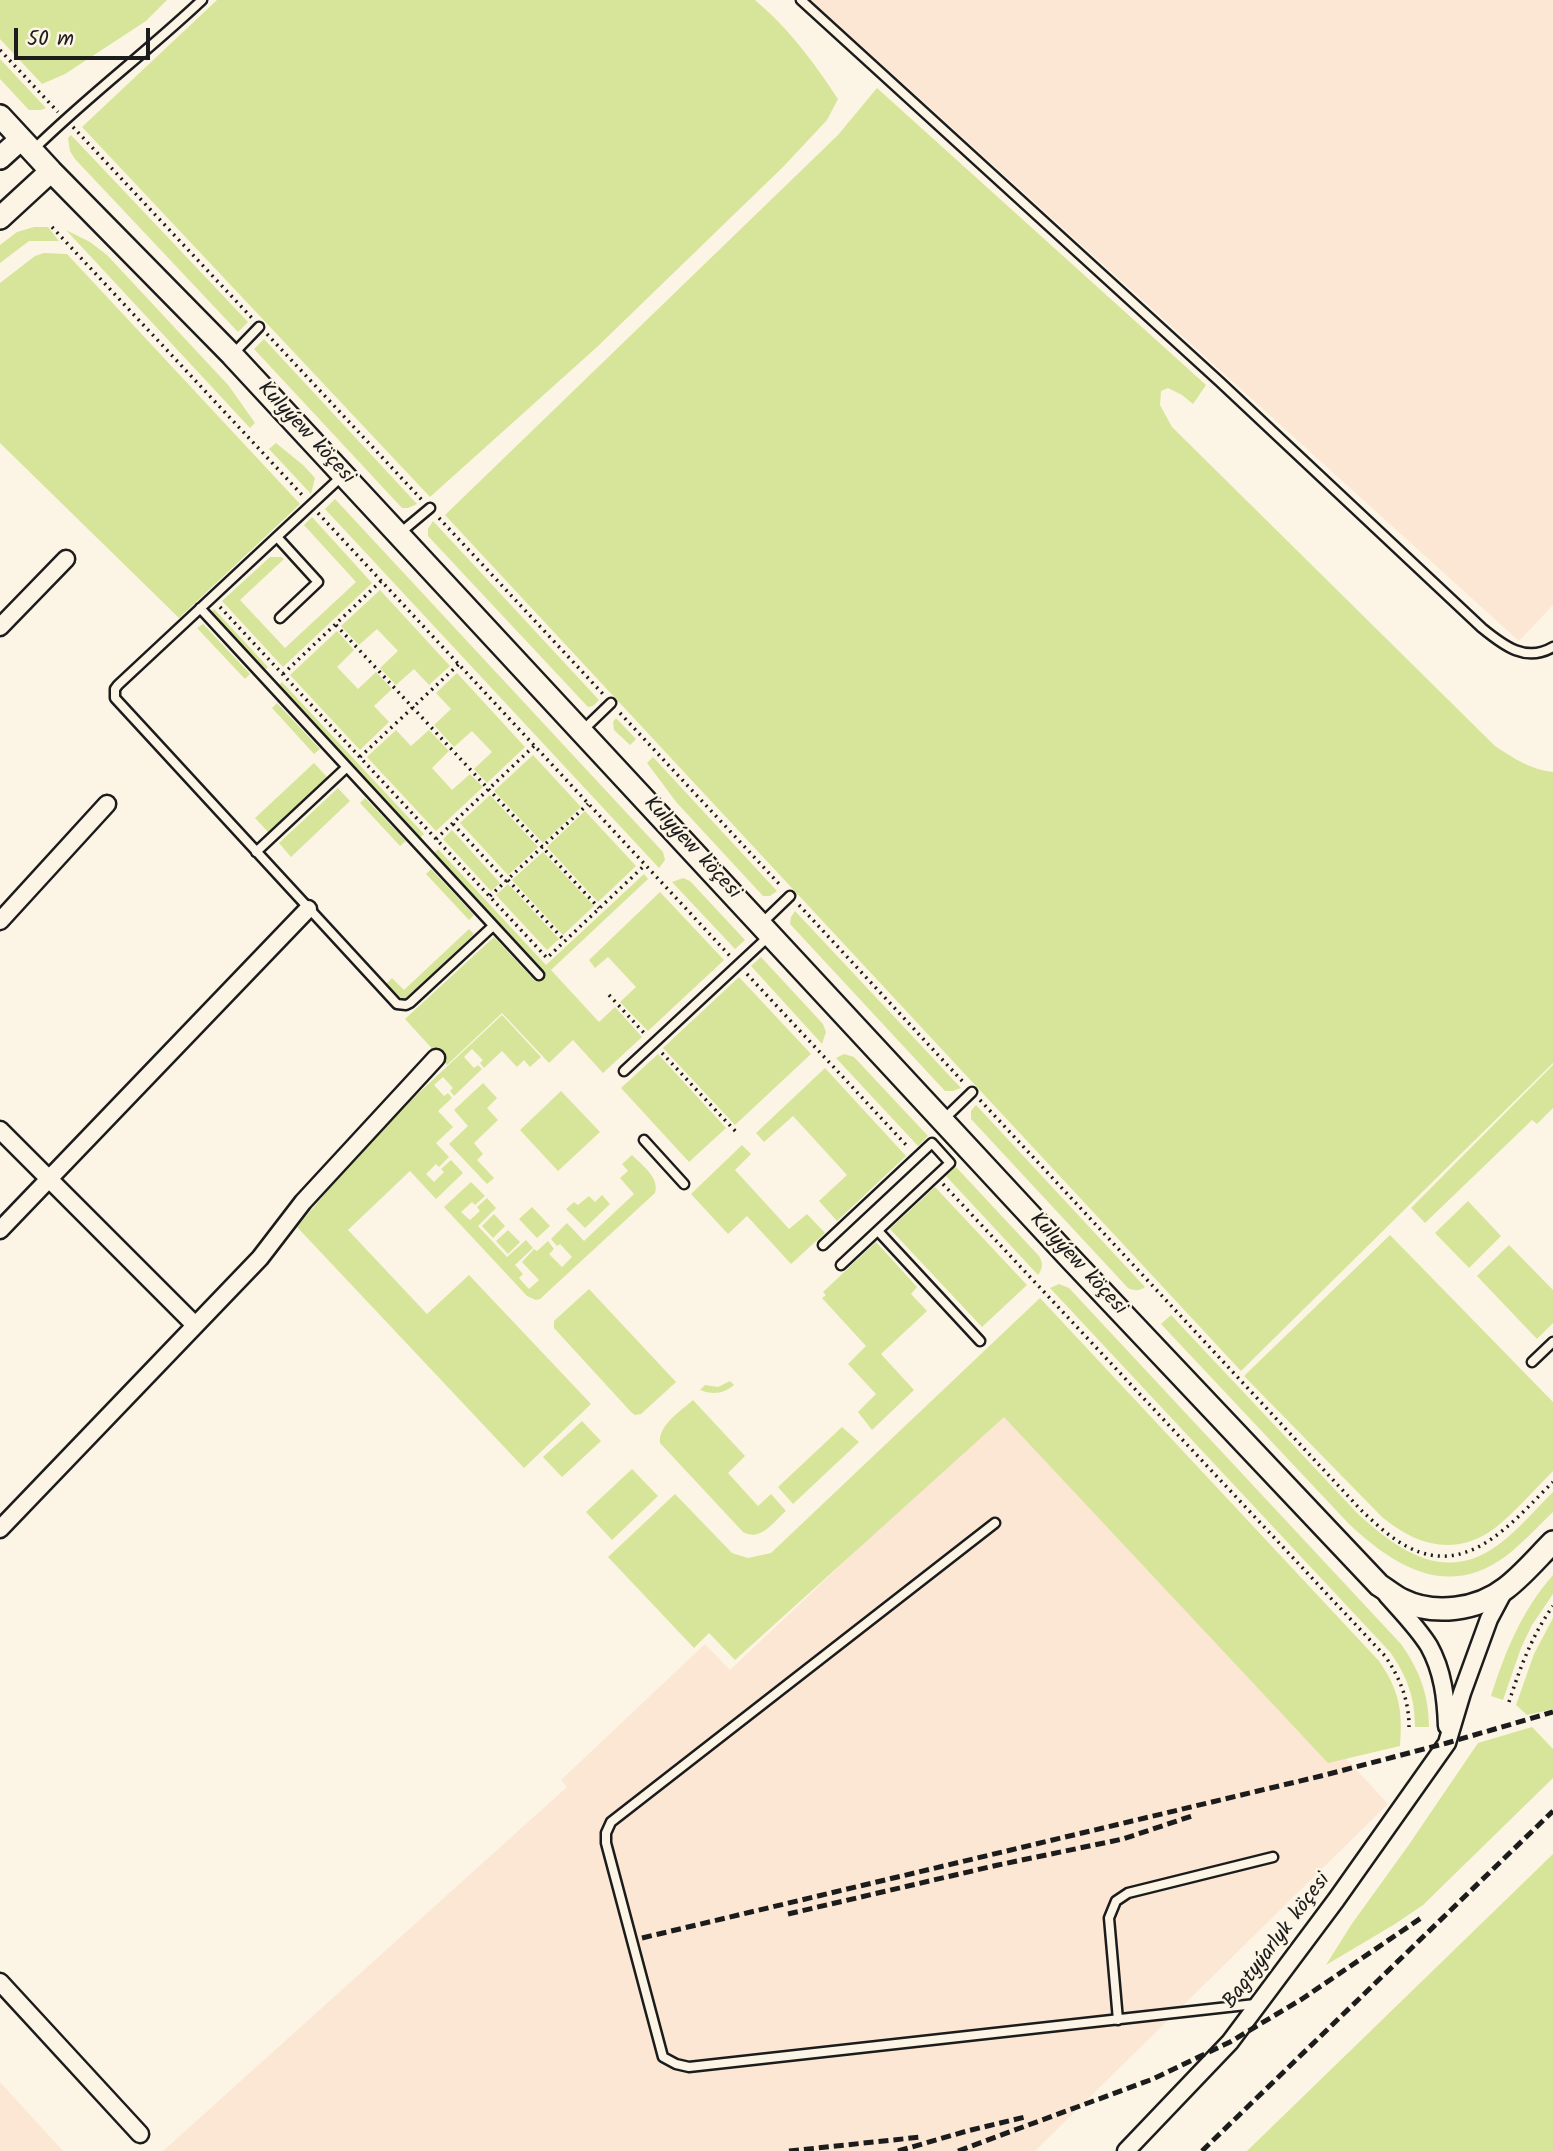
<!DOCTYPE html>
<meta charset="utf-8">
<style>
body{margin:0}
#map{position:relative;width:1553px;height:2151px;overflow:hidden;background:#fcf5e5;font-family:Kalam,sans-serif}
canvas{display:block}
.scale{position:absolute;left:14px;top:28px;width:136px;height:32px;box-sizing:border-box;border:4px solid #1c1c1c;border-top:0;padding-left:9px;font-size:21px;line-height:24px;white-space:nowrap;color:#1c1c1c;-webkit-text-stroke:5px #fcf5e5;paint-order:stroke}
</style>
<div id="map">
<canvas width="1553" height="2151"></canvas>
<div class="scale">50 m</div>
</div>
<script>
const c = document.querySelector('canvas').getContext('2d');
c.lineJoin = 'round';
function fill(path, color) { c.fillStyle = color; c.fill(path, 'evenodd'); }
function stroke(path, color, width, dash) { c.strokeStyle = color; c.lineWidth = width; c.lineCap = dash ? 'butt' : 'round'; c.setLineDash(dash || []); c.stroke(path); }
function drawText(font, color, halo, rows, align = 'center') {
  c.font = font + ' Kalam,sans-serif'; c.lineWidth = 5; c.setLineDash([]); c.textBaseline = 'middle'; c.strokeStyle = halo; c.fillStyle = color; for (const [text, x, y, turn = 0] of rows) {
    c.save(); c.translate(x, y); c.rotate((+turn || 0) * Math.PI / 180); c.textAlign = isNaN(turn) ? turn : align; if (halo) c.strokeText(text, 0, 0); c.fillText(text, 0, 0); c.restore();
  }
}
const built = new Path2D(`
 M811,0H1553V605L1519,641Z
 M1016,1399L1388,1804L1035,2151H163L567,1787L561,1780L705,1644L730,1670Z
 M0,2082L63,2151H0Z`);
const green = new Path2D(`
 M0,0H167L146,21L65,74L42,84L0,39Z
 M217,0H755C790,30 813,61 838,99L827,120L783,167L597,347L430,497L82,127Z
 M0,59L46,108L41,110H29L0,79Z
 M877,88L1206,385L1193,404L1182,395L1168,388L1161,391L1160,405L1172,427L1495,746C1513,758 1531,770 1553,772V1063L1241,1371L445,515L838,135Z
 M71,135L248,322L238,332L75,159L70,151L68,138Z
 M34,227H48L59,241H29L0,263V245L17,232Z
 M66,230L90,242L107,255L229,386L255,423L250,428Z
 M44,253L67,254L300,504L179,618L0,443V283L35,256Z
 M264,339L417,504L408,508H402L254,349Z
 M276,443L303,465L315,478L311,494L269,449Z
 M335,499L663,852L665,860L659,868L325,509Z
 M312,517L372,583L283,667L222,601L270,557H281L284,559L240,600L285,648L356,582L304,525Z
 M433,521L599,700L593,706L588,707L428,536V529Z
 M380,590L450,666L429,685L414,669L396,685L380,668L398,651L377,629L359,645L341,626Z
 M214,609L268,667L264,671L210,613Z
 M203,624L250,674L245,679L197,628Z
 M337,631L354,650L337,667L358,689L376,672L392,689L374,706L389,722L360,750L290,675Z
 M457,673L525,747L487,783L474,769L492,752L472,731L454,747L434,725L451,709L436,693Z
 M282,682L424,834L420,838L278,686Z
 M277,703L320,749L314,754L272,708Z
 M616,718L636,739L630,745L614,730L613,722Z
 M396,730L411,746L429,730L449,751L432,768L452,790L470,774L483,787L436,831L367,757Z
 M533,755L581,807L543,843L494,791Z
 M653,757L777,891L770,896H763L677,803L647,763Z
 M314,763L327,777L268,832L255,818Z
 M338,788L350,801L291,857L279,843Z
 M490,795L538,847L508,875L460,823Z
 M365,798L406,841L400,846L360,803Z
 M585,811L636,866L598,902L547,847Z
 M452,830L500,883L491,891L443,839Z
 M438,849L546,965L644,874L648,879L551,970L599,1022L615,1007L642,1037L603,1073L573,1040L549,1063L502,1013L447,1065L405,1019L494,937L535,981L545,972L434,853Z
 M543,852L594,906L563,935L512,880Z
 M431,869L474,915L469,920L426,874Z
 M683,878L690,881L745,940L735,949L672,882Z
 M508,884L559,939L547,950L496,895Z
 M660,892L724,960L648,1031L620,1002L636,987L608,957L595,968L589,960Z
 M795,911L961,1088L953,1091H945L790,924L791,917Z
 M469,929L474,934L407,998L402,1000L397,998L385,985L392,978L404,990Z
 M761,957L823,1024L826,1032L822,1044L751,966Z
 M739,977L811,1054L735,1125L663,1048Z
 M502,1015L541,1057L530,1067L524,1060L517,1067L502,1051L484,1068L480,1063L483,1060L472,1049L464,1057L474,1068L478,1065L482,1069L454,1096L450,1091L453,1088L443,1077L434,1085L444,1096L448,1093L452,1098L438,1111L453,1127L436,1143L449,1157L439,1167L436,1164L426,1174L434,1182L444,1172L441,1169L451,1160L463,1173L436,1199L410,1171L348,1230L427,1314L469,1275L591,1404L524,1468L297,1227L375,1134Z
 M658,1054L726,1128L689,1162L621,1088Z
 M844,1054L854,1057L928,1136L918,1146L836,1058Z
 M1553,1065V1108L1537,1124L1532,1120L1425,1223L1411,1208Z
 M825,1068L906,1156L837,1221L819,1201L847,1175L793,1116L764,1142L756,1133Z
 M483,1083L497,1098L487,1108L498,1120L474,1143L483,1154L477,1160L494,1178L487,1184L449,1144L468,1126L454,1110Z
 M561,1091L600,1132L558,1171L520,1130Z
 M976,1105L1145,1287C1140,1291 1134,1291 1128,1288L971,1119V1111Z
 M742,1145L751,1154L735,1170L789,1229L807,1214L825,1233L791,1264L747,1216L728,1234L691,1194Z
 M632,1155C642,1165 660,1178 655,1193L540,1299L536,1300L527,1296L444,1207L471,1182L485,1196L475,1205L472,1202L461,1212L470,1220L480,1211L477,1207L487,1198L496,1208L478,1226L507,1257L526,1240L533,1248L515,1265L523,1274L519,1278L529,1289L539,1280L522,1262L534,1249L537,1251L548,1241L554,1249L549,1254L562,1267L572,1257L560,1244L557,1246L551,1239L567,1223L584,1241L634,1194L620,1178L628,1171L622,1164Z
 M956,1167L1039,1256C1043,1262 1043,1269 1038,1275L946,1176Z
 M935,1187L1027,1285L982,1327L890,1229Z
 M602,1195L610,1204L585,1228L566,1209L574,1202L578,1205L589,1196L595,1202Z
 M1468,1201L1501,1236L1469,1268L1435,1233Z
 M532,1207L550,1226L537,1238L519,1219Z
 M494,1214L505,1226L493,1238L482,1226Z
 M508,1230L520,1242L508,1254L496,1241Z
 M1390,1235L1553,1402V1471C1535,1489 1515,1512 1495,1528C1456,1557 1417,1546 1382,1517L1244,1376Z
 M876,1242L917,1287L911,1294L927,1311L881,1354L914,1390L872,1430L858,1412L876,1394L848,1364L866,1346L822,1298L826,1295L823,1292Z
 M1509,1245L1553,1290V1323L1537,1339L1477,1276Z
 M1059,1284L1069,1288L1401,1644C1419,1669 1429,1695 1429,1727H1415C1415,1698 1407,1676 1390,1652L1050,1288Z
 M589,1289L676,1382L641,1414L635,1415L631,1412L554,1328V1321Z
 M1040,1298L1379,1661C1399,1690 1403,1710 1400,1746L1328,1763L1004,1417L735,1660L709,1633L694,1648L608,1557L675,1494L732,1553L748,1558L771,1553Z
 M1171,1315L1358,1514C1399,1551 1445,1584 1498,1545C1518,1530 1535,1510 1553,1492V1512C1538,1526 1523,1543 1506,1556C1447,1600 1394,1566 1349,1524L1161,1324Z
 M730,1381L734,1385C723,1394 713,1395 700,1390L705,1385L718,1387Z
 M693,1400L745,1456L728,1473L758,1506L771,1494L786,1511C773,1522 761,1542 743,1532L660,1443C658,1425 681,1411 693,1400Z
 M582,1421L601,1441L562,1477L543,1457Z
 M842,1427L859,1442L793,1504L778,1487Z
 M632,1469L658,1496L612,1540L586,1512Z
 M1553,1575V1594L1532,1625L1521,1648L1503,1700L1491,1696C1505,1652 1522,1610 1553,1575Z
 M1553,1618V1709L1527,1715L1516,1705L1534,1654Z
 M1532,1727L1553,1749V1778L1423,1905L1395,1924L1326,1965L1351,1925L1408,1846L1478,1743Z
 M1553,1854V2151H1247Z`);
const path = new Path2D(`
 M0,50L58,112
 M73,127L252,318
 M52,227L304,497
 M267,334L422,500
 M318,513L730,956
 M439,518L603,694
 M220,607L547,958L645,865
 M336,625L599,908
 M283,674L381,581
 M620,713L782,887
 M360,757L459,664
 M453,824L506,881
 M436,839L534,746
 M508,880L565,941
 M490,896L588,804
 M799,905L965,1084
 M747,974L909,1148
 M609,995L645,1034
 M662,1053L738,1134
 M980,1100L1361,1510C1375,1523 1390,1538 1408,1547C1469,1579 1514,1520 1553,1482
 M943,1184L1385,1656C1400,1678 1409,1700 1409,1727
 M1509,1702C1520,1668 1532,1635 1553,1606`);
const lane = new Path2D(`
 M801,0L1220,382L1482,628C1504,646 1526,663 1553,647
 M34,149C88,96 148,51 202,0
 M232,355L259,327
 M341,477L118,685L115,689V698L397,1004L406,1005L410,1003L493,926
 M400,533L430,508
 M277,537L318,582L280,618
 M200,608L539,975
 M583,730L611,703
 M256,852L347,767
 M762,923L790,896
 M624,1071L768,937
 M944,1119L972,1092
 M644,1140L684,1184
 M878,1231L980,1341
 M823,1245L932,1143L950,1163L841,1265
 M1532,1362L1553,1342
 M995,1523L611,1822L606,1833V1843L663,2057L676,2064L689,2067L1255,2004
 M1118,2020L1109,1918L1116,1901L1128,1893L1273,1857`);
const street = new Path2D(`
 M0,627L66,559
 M0,921L107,804
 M0,1130L195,1325
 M0,1230L308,909
 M0,1529L260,1258L303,1202L436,1058
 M1387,1595C1401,1611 1418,1628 1429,1646C1443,1671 1446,1699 1447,1726
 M0,1982L140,2134
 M1126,2151L1230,2042L1336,1900L1447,1743L1462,1693L1489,1619L1505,1589`);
const secondary = new Path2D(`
 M0,116L51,171L232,355L1069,1257L1379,1585C1387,1590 1394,1596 1402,1600C1434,1616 1478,1610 1506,1588C1523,1575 1538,1557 1553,1542
 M0,158L21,139
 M0,218L51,171`);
const rail = new Path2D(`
 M788,1914L998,1865L1123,1839L1192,1816
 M642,1938L1325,1775L1447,1743L1553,1712
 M789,2151L921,2137
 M898,2151L967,2131L1025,2117
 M958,2151L1153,2079L1230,2042L1302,1999L1424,1916
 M1202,2151L1553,1811`);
const streetNames = [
 ["Kulyýew köçesi",305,434,47],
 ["Kulyýew köçesi",691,849,47],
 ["Kulyýew köçesi",1077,1265,47],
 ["Bagtyýarlyk köçesi",1278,1942,-53]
];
fill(built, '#fce7d4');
fill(green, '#d6e599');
stroke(lane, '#1c1c1c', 13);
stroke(street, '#1c1c1c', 21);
stroke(secondary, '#1c1c1c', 26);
stroke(path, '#1c1c1c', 3.5, [2, 5]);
stroke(lane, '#fcf5e5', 8);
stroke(street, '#fcf5e5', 16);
stroke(secondary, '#fcf5e5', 21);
stroke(rail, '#1c1c1c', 5, [10, 5]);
drawText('21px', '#1c1c1c', '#fcf5e5', streetNames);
</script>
